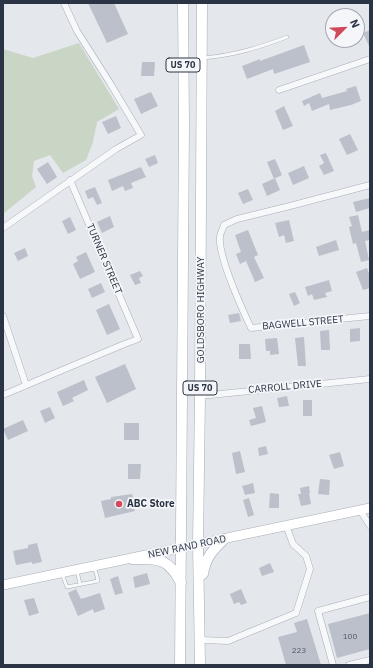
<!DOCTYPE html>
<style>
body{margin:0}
#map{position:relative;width:373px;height:668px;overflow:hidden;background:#e4e7ec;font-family:"IBM Plex Sans",sans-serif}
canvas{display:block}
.frame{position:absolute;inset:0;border:4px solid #2b3445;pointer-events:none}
.north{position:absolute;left:325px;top:8px;width:40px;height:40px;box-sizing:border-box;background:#f4f6f9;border:1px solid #a4a8b1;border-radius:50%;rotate:66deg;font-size:11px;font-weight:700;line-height:16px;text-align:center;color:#2b3445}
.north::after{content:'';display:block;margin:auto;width:14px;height:18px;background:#d1495b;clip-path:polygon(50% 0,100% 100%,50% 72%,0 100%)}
</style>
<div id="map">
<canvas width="373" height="668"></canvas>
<div class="frame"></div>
<div class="north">N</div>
</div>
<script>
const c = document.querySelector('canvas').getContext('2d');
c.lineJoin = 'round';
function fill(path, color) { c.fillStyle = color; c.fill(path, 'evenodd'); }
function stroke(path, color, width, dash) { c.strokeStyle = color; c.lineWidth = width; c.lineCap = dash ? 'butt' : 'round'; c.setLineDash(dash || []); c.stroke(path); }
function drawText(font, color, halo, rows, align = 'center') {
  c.font = font + ' "IBM Plex Sans",sans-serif'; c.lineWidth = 3.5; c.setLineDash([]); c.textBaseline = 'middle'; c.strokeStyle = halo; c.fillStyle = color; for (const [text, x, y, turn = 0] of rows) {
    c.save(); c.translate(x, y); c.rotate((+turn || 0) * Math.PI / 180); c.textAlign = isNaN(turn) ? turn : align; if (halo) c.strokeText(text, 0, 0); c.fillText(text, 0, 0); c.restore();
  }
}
const green = new Path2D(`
 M79,43L119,109L97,122L93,142L86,160L63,173L50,155L34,161L32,176L36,187L3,214V49L33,58Z`);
const building = new Path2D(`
 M88,3H114L128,34L107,43Z
 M370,30V48L363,33Z
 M304,45L310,62L274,74L273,69L247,79L242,66L260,59V61Z
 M142,62H155L154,76H141Z
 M356,86L361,101L351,105L330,110L329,104L312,111L309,103L304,106L302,101L320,93L322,98L347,91L346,89Z
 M151,92L158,106L141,114L134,99Z
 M284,106L293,126L283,130L275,111Z
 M116,116L121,128L108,134L102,122Z
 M350,134L358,150L347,155L339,139Z
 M326,153L334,171L324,175L319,166L324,163L320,155Z
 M155,155L158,163L149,167L145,159Z
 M275,159L282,175L274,179L267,162Z
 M48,162L57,177L47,184L37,169Z
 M304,166L309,178L293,185L288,173Z
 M141,167L146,177L131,183L133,188L125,191L123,186L112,191L108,180Z
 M275,178L280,190L267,196L262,184Z
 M95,187L102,203L97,205L93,197L88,199L85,191Z
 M248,189L253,200L243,204L238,193Z
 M370,198V208L356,212L353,202Z
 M358,215L362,232L370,230V240L365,241L369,260L361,262L356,243L353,244L349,227L352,226L349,217Z
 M110,216L114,227L102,233L97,222Z
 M70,217L76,230L68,234L62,221Z
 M289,220L294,241L286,243L284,235L279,237L275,223Z
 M248,230L258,255L254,257L264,278L255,282L246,261L240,264L236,254L241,252L235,235Z
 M336,240L339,250L319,256L316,247Z
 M25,248L28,256L18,261L14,253Z
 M86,252L95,272L80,279L73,264L78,261L76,257Z
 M367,268L370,276V288L363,290L356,272Z
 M140,271L143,276L139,278L141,283L135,285L130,275Z
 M329,280L332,291L325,293L327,297L314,300L312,294L308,296L305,287Z
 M101,283L105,292L92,298L88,289Z
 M295,292L300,303L294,306L289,294Z
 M109,304L120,329L107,335L96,310Z
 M239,313L241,321L230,323L228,315Z
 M360,328V341L350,342V329Z
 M329,330L330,350H321L320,331Z
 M304,337L306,366H298L295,338Z
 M277,338L279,354L270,355V351H266L265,339Z
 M239,344H250L251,359H239Z
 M125,364L136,389L107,403L95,377Z
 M84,380L88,390L72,398L74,401L63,406L57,392Z
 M287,396L289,406L279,407L277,398Z
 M303,400H312V416H303Z
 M262,406L266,422L251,426L249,420L256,418L253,408Z
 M50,407L55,418L45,423L40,411Z
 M23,420L28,431L8,440L3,429Z
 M124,423H139V440H124Z
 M266,446L268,454L259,456L258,448Z
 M240,451L245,472L236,474L232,453Z
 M340,452L344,466L334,469L329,455Z
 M128,464H141L140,479H128Z
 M320,479L330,480L329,495L318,494Z
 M253,483L255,493L245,495L242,486Z
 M309,486L310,493H309L311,504L301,506L298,494H301L300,488Z
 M270,493L279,494V508H269Z
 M132,494L136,506L134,507L135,511L105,518L101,501L111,499V497Z
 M249,498L254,515L248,517L243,500Z
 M37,543L42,562L32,564V562L16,565L13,551L28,548V545Z
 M270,563L274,572L262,576L259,568Z
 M147,573L150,584L135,588L133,577Z
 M118,576L123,593L115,595L110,579Z
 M76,589L81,599L100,593L105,609L94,613L93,609L78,616L68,593Z
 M241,589L247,603L241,605L239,602L234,604L230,594Z
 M34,598L39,613L29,616L24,600Z
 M370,613V649L337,658L328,624Z
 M307,619L321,665H286L278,637L297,632L294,623Z`);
const lane = new Path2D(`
 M203,58C235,55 258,48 287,37
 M77,571L80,584
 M62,574L67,587L98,581L96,572L93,568`);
const street = new Path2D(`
 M279,90L370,59
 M370,185L286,207L237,219L224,225C223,229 220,233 220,237C218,256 242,309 251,328L370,316
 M3,228L116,149L141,135L110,83L77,31L64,3
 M3,316L26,385
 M3,395L122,345L138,339L70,180
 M200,396L370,379
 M360,510L370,526
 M201,640L228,641L296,613L310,569L306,556L293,544L286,525
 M333,665L318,611L370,597
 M349,665L370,660`);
const secondary = new Path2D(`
 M3,585L370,508`);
const primary = new Path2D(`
 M132,559C158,559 168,557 181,583
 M203,574C206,557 212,551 224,539
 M180,665L184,126L183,3
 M200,665L198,544L200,396L202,3`);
const markers = [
 [119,504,4,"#d1495b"]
];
const numberNames = [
 ["100",350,637],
 ["223",299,651]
];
const shields = [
 [183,65,34],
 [200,388,34]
];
const shieldNames = [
 ["US 70",183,65],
 ["US 70",200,388]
];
const streetNames = [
 ["TURNER STREET",104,259,67],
 ["GOLDSBORO HIGHWAY",201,310,-90],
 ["BAGWELL STREET",303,323,-5],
 ["CARROLL DRIVE",285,387,-5],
 ["NEW RAND ROAD",187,547,-12]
];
const poiNames = [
 ["ABC Store",127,504]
];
fill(green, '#c9d6c5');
fill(building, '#bbc0ca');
stroke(lane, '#a9aeb7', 4);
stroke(street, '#a9aeb7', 7);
stroke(secondary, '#a9aeb7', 10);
stroke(primary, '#a3abb8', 11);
stroke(lane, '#f7f8fa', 3);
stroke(street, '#f7f8fa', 6);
stroke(secondary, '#fff', 9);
stroke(primary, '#fff', 10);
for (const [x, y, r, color] of markers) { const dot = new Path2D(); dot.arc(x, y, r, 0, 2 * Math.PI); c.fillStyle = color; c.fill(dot); stroke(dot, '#f4f6f9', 1.5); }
drawText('8px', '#4f5766', null, numberNames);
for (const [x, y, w] of shields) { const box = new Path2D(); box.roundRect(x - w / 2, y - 7, w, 14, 3); c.fillStyle = '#f4f6f9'; c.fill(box); stroke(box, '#2b3445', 1); }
drawText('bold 9px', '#2b3445', null, shieldNames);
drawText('10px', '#2b3445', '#f4f6f9', streetNames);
drawText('bold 10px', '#2b3445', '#f4f6f9', poiNames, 'left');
</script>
